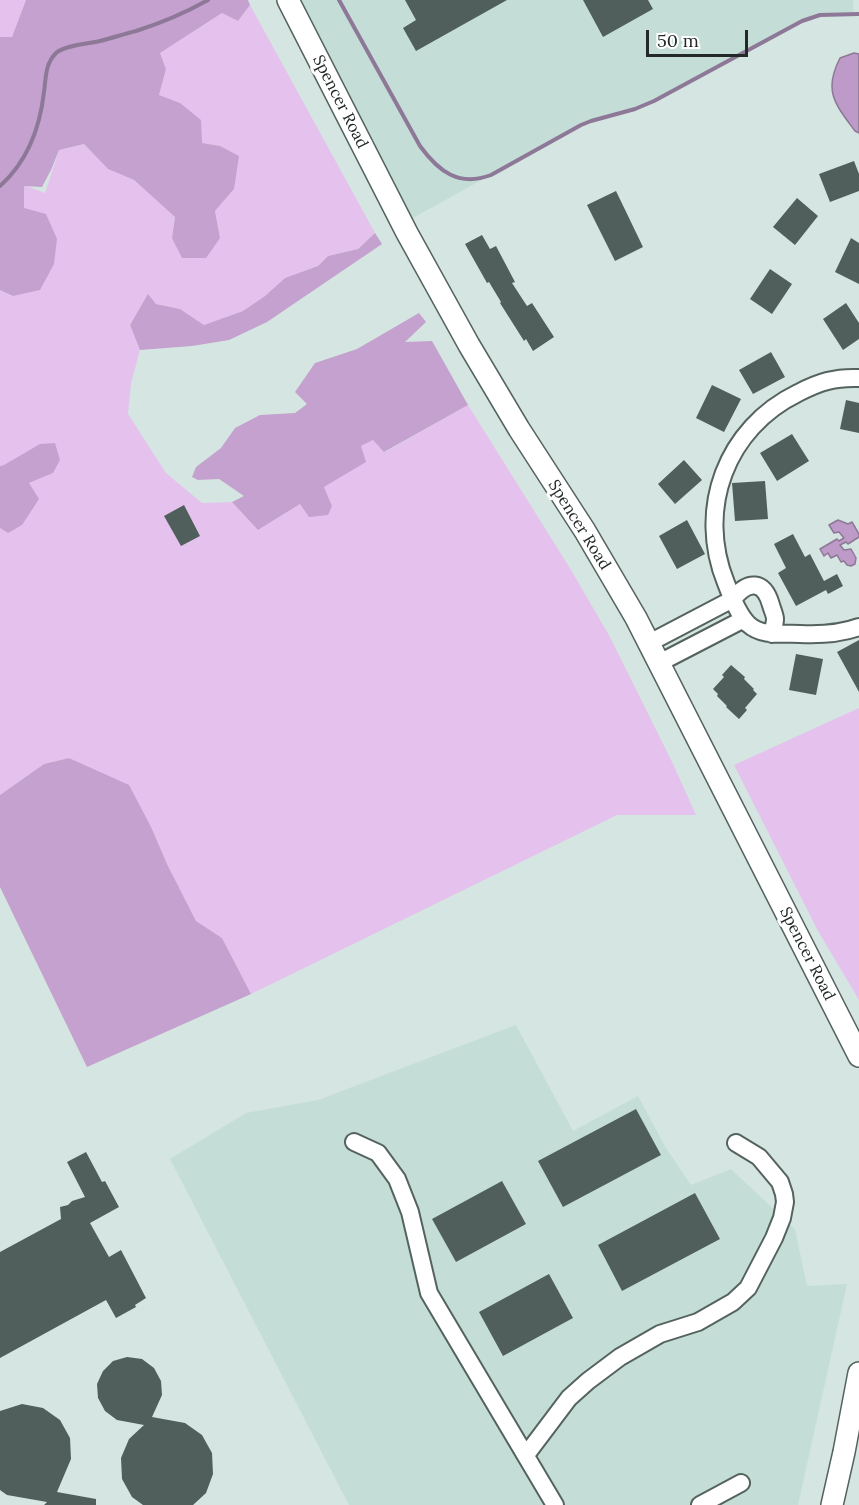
<!DOCTYPE html>
<style>
body{margin:0}
#map{position:relative;width:859px;height:1505px;overflow:hidden;background:#d5e5e1;font-family:Lora,serif}
canvas{display:block}
.scale{position:absolute;left:646px;top:30px;width:102px;height:27px;box-sizing:border-box;border:3px solid #222927;border-top:0;padding-left:8px;font-size:18px;line-height:21px;white-space:nowrap;color:#222927;-webkit-text-stroke:4px #fff;paint-order:stroke}
</style>
<div id="map">
<canvas width="859" height="1505"></canvas>
<div class="scale">50 m</div>
</div>
<script>
const c = document.querySelector('canvas').getContext('2d');
c.lineJoin = 'round';
function fill(path, color) { c.fillStyle = color; c.fill(path, 'evenodd'); }
function stroke(path, color, width, dash) { c.strokeStyle = color; c.lineWidth = width; c.lineCap = dash ? 'butt' : 'round'; c.setLineDash(dash || []); c.stroke(path); }
function drawText(font, color, halo, rows, align = 'center') {
  c.font = font + ' Lora,serif'; c.lineWidth = 6; c.setLineDash([]); c.textBaseline = 'middle'; c.strokeStyle = halo; c.fillStyle = color; for (const [text, x, y, turn = 0] of rows) {
    c.save(); c.translate(x, y); c.rotate((+turn || 0) * Math.PI / 180); c.textAlign = isNaN(turn) ? turn : align; if (halo) c.strokeText(text, 0, 0); c.fillText(text, 0, 0); c.restore();
  }
}
const built = new Path2D(`
 M288,0H853L854,14L820,15L802,21L654,101L635,109L591,121L581,125L402,224Z
 M516,1025L573,1131L638,1096L666,1148L691,1185L731,1169L795,1229L807,1286L847,1284L798,1505H349L170,1159L246,1113L318,1100Z`);
const green = new Path2D(`
 M0,0H26L12,37H0Z
 M250,5L375,233L358,249L328,256L318,266L285,278L265,296L243,311L204,325L180,309L156,304L148,295L130,325L140,350L131,383L128,414L166,473L202,503L232,502L258,530L300,504L332,506L324,487L365,462L361,446L373,440L385,452L468,405L571,570L610,637L673,764L696,815H617L251,994L222,938L196,921L167,864L152,829L97,771L69,758L44,764L0,795V528L8,533L29,483L53,473L4,465L0,466V290L13,296L40,289L54,263L24,208V185L45,193L59,150L84,144L108,169L134,180L175,217L172,238H220L215,211L234,189L220,146L201,143L180,103L159,95L166,69L160,53L222,13L238,21Z
 M859,708V1000L818,931L734,765Z`);
const forest = new Path2D(`
 M26,0H248L250,5L238,21L222,13L160,53L166,69L159,95L180,103L201,120L202,143L220,146L239,156L234,189L215,211L220,238L206,258H182L172,238L175,217L134,180L108,169L84,144L59,150L51,170L42,187L24,186V208L46,214L57,239L54,264L40,290L13,296L0,290V37H12Z
 M375,233L382,244L267,322L229,340L192,346L140,350L130,325L148,294L156,304L180,309L204,325L243,311L265,296L285,278L318,266L328,256L358,249Z
 M419,313L426,322L405,342L432,341L468,405L384,452L373,440L361,446L366,462L324,487L332,506L328,515L309,517L300,504L258,530L232,502L244,496L219,479L198,480L192,477L196,467L221,448L235,428L260,415L295,413L307,404L295,392L315,363L357,349Z
 M55,443L60,460L53,473L29,483L39,499L22,525L8,533L0,528V466L4,465L40,444Z
 M69,758L129,785L152,829L167,864L196,921L222,938L251,994L87,1067L0,887V795L44,764Z`);
const water = new Path2D(`
 M854,53L859,54V133L855,131C835,104 823,91 840,58Z
 M838,520L848,524L852,522L859,534V537L848,544L846,542L840,545L844,550L851,549L856,558L855,564L851,566L847,565L844,561L841,562L837,555L831,558L828,553L824,556L820,549L837,539L839,541L844,538L839,532L834,533L829,525Z`);
const stream = new Path2D(`
 M339,0L420,146C439,172 459,187 491,175L581,125L591,121L635,109L654,101L802,21L820,15L859,14
 M0,186C27,162 40,127 44,92C46,78 45,64 56,53C65,45 88,44 100,41C112,38 124,34 136,31C161,23 185,13 208,0`);
const building = new Path2D(`
 M405,0H507L416,51L403,28L416,20Z
 M583,0H648L653,9L603,37Z
 M854,161L859,174V191L830,202L819,174Z
 M616,191L643,247L615,261L587,205Z
 M797,198L818,216L795,245L773,227Z
 M482,235L490,249L496,246L515,282L512,283L527,306L532,303L554,337L533,351L526,339L524,341L500,303L501,302L489,282L487,283L465,244Z
 M851,238L859,243V284L835,272Z
 M770,269L792,284L772,314L750,299Z
 M846,303L859,323V339L843,350L823,319Z
 M771,352L785,377L753,394L739,370Z
 M712,385L741,399L724,432L696,418Z
 M846,400L859,403V433L840,429Z
 M792,434L809,461L777,481L760,453Z
 M684,460L702,480L675,504L658,484Z
 M765,481L768,519L735,521L732,483Z
 M184,505L200,536L181,546L164,516Z
 M687,520L705,554L677,569L659,536Z
 M793,534L805,557L810,554L824,581L837,574L843,586L828,594L826,590L796,606L778,573L786,568L774,544Z
 M859,640V692L837,652Z
 M796,654L823,659L816,695L789,690Z
 M731,665L745,677L744,679L754,689L753,690L757,694L745,708L747,710L739,719L726,707L727,706L717,696L718,694L713,689L724,677L722,675Z
 M636,1109L661,1155L563,1207L538,1161Z
 M86,1152L102,1182L105,1181L119,1207L90,1223L109,1257L121,1250L146,1298L135,1305L136,1307L116,1318L106,1300L0,1358V1252L61,1219L60,1207L68,1205L72,1201L85,1197L67,1162Z
 M502,1181L526,1224L456,1262L432,1219Z
 M695,1193L720,1239L622,1291L598,1245Z
 M549,1274L573,1318L503,1356L479,1312Z
 M127,1357L142,1359L154,1368L161,1381L162,1395L152,1417L185,1423L202,1435L212,1453L213,1474L206,1493L193,1505H143L132,1497L122,1479L121,1458L129,1439L144,1425L117,1420L105,1411L98,1398L97,1384L103,1371L113,1361Z
 M22,1404L43,1408L60,1420L70,1438L71,1459L57,1492L96,1499V1505H44L47,1502L7,1495L0,1490V1411Z`);
const minor = new Path2D(`
 M859,378C835,377 819,382 798,393C726,428 696,509 726,583C731,596 738,614 748,624C762,637 783,633 800,634C821,635 840,634 859,627
 M649,643L733,599C748,580 764,580 771,605C772,609 775,615 775,619C775,624 773,629 772,634
 M659,663L744,619
 M354,1142L378,1153L397,1179L410,1212L429,1293L555,1505
 M526,1455L569,1398L588,1381L620,1357L660,1334L698,1322L733,1302L748,1288L774,1238L782,1218L785,1202L784,1194L780,1182L759,1157L736,1143
 M700,1505L741,1483`);
const tertiary = new Path2D(`
 M288,0L407,233L469,345L519,429L585,531L636,618L859,1056
 M832,1505L844,1452L859,1373`);
const streetNames = [
 ["Spencer Road",340,102,63],
 ["Spencer Road",579,525,58],
 ["Spencer Road",807,954,63]
];
fill(built, '#c4ded7');
fill(green, '#e4c2ed');
fill(forest, '#c4a1ce');
fill(water, '#bd9ac7');
stroke(water, '#8e7897', 1.5);
stroke(stream, '#8e7897', 4);
fill(building, '#505f5b');
stroke(minor, '#55635f', 20);
stroke(tertiary, '#55635f', 24);
stroke(minor, '#fff', 16);
stroke(tertiary, '#fff', 21);
drawText('16px', '#222927', '#fff', streetNames);
</script>
